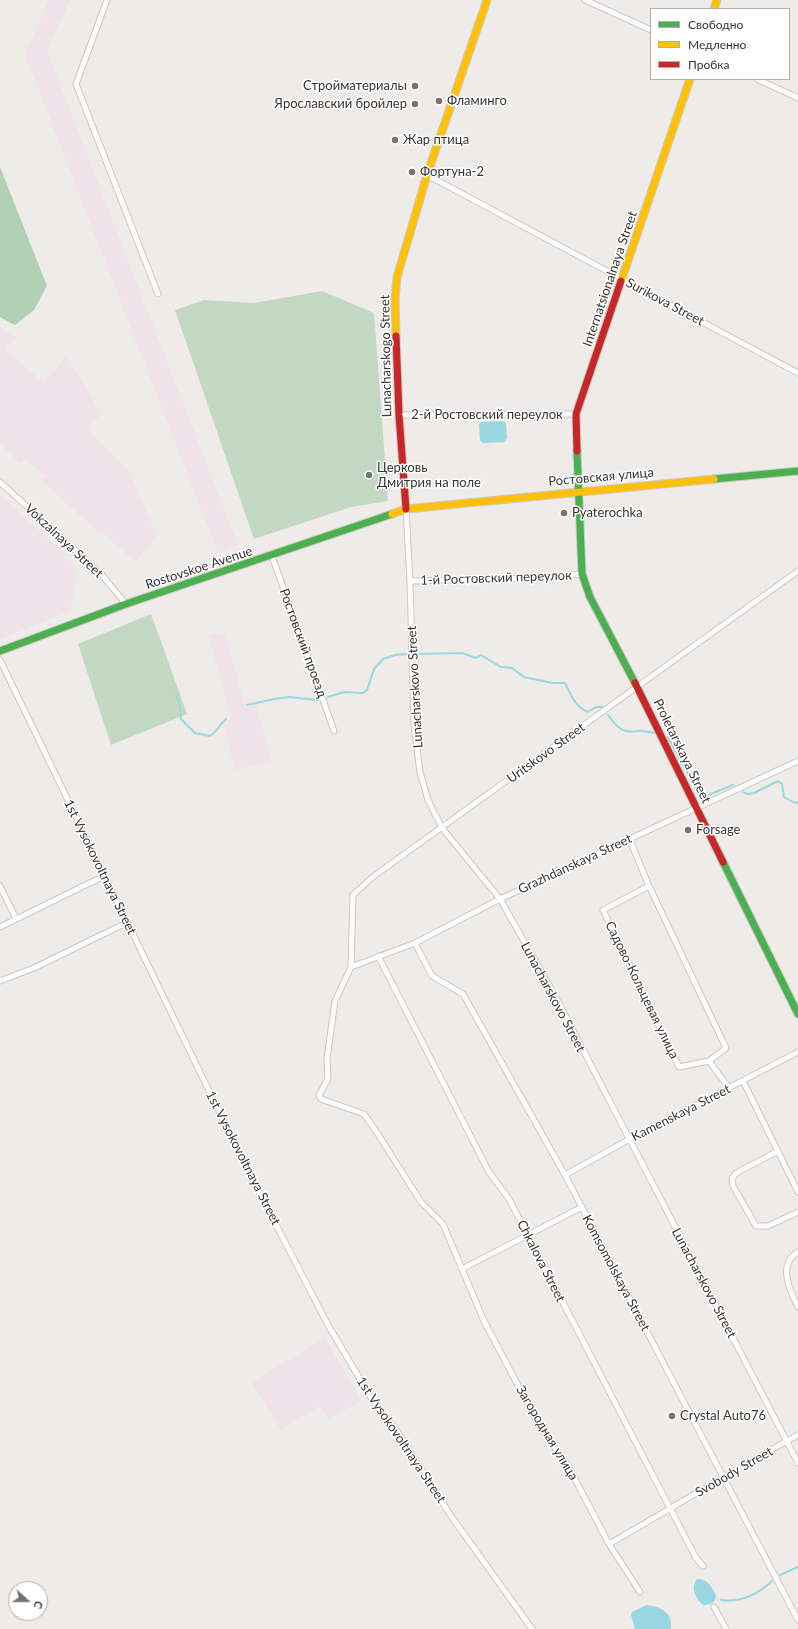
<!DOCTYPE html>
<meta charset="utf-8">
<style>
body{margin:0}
#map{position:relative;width:798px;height:1629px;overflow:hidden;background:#eeebe9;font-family:Lato,sans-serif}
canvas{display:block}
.legend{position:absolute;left:650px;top:8px;width:140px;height:72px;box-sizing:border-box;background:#fff;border:1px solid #afaead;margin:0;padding:5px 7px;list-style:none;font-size:12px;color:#363433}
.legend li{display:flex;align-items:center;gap:8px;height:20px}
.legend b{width:20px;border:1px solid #afaead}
.north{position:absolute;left:8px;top:1581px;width:40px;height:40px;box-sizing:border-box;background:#fff;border:1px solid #afaead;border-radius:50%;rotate:111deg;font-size:11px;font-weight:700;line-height:16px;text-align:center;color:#363433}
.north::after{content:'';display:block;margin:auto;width:14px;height:18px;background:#767473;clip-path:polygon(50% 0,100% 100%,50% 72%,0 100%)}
</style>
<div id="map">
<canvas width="798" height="1629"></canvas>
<ul class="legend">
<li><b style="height:5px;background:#4caf50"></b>Свободно</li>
<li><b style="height:5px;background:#ffc107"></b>Медленно</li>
<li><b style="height:5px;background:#c62828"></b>Пробка</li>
</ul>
<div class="north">С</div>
</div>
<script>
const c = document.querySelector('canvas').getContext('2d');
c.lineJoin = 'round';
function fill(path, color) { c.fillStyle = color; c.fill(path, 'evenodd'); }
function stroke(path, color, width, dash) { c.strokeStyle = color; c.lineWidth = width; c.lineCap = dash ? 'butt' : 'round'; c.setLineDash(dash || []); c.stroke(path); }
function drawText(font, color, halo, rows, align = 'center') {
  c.font = font + ' Lato,sans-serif'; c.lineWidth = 3; c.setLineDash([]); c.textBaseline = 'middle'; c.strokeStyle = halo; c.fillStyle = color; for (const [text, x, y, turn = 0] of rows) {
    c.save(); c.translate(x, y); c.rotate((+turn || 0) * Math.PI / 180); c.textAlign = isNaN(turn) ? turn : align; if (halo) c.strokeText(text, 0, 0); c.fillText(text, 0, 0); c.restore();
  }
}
const industrial = new Path2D(`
 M49,0H70L47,51L238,545L218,553L25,54Z
 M0,327L17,337L5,349L44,383L67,356L101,414L87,429L130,473L157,536L135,562L100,530L98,532L42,481L46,476L41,472L26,459L21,464L0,444Z
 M0,495L68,557L77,573L70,611L0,639Z
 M225,632L245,707L256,704L271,760L235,770L223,722L231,719L209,636Z
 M325,1338L361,1400L329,1420L320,1406L281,1430L251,1382Z`);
const green = new Path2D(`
 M322,291L374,313L388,501L351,507L254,539L175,310L204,300L254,303Z
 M151,614L187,714L111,745L78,644Z`);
const forest = new Path2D(`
 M0,167L47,286L34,310L15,325L0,317Z`);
const water = new Path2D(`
 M503,421L506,423L507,438L504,442L483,443L480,440L479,424L481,422Z
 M697,1579C708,1579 711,1586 716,1595C716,1603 710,1605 703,1605C696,1599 690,1588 697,1579Z
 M647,1605C661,1607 673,1612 671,1629H635L631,1615L632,1612Z`);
const stream = new Path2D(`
 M418,654L462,653L476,658L481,655L501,667L512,668L524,677L553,683H565C571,695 575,707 588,712L596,707H602
 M176,695L180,706L181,719L195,733L210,736C218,731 219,725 226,719
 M328,697L344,692L363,693L367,690L374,669L383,659L395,655L407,654
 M247,705L274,699L289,697L318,700
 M608,715C627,742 630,726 654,733
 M668,737L701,798L733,785
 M743,792L747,794L754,793L778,781L782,784L784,797L793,802L798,803
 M780,1575L798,1567
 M721,1600C741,1603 758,1594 772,1581`);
const street = new Path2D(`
 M107,0L76,84L158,294
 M585,0L651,30
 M757,79L798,98
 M427,175L798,373
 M399,415L576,414
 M0,482L101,574L126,604
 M406,509L410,581L414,725L420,772L428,800L442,828L500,899L554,994L798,1463
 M272,556L334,731
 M410,581L537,578L582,574
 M0,660L246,1167L328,1325L373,1401L399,1434L451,1516L532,1629
 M629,838L649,886L726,1048L709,1061L679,1067L603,910L649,886
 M0,886L16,919
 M0,927L104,876
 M415,943L432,976L463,994L565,1175L798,1620
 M378,956L489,1172L509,1199L696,1558L703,1566
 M351,967L415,943L500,899L798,761
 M0,981L34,968L126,923
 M709,1061L729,1088
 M743,1081L798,1192
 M778,1151L736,1173L732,1179L733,1186L756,1226H768L798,1212
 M565,1175L628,1140L798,1052
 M798,1252C777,1264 790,1291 798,1307
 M462,1269L582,1207
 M609,1544C672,1508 734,1470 798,1435
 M640,1592L609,1544L568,1466L540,1427L484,1321L443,1224L421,1202L376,1131L364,1114L321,1099L319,1095L328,1079L327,1059L335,1001L351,967L353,895L374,876L798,571
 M714,1607L726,1629`);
const fast = new Path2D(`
 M577,451L582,574L590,597L635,683
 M714,479L798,471
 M0,651L126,604L392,514
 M723,862L798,1014`);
const slow = new Path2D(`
 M714,9L717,0
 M621,281L690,79
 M396,336L395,299L397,277L427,175L487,0
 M392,514L406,509L714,479`);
const jam = new Path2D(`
 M396,336L399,415L406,509
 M577,451L576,414L621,281
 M635,683L723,862`);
const markers = [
 [415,86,4,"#767473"],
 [439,101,4,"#767473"],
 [415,104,4,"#767473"],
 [395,140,4,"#767473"],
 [412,172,4,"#767473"],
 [369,475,4,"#767473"],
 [564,513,4,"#767473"],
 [688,830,4,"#767473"],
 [672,1416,4,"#767473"]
];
const poiNames = [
 ["Стройматериалы",407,86,"right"],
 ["Фламинго",447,101],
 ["Ярославский бройлер",407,104,"right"],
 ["Жар птица",403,140],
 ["Фортуна-2",420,172],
 ["Церковь",377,468],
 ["Дмитрия на поле",377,483],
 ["Pyaterochka",572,513],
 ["Forsage",696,830],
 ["Crystal Auto76",680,1416]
];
const streetNames = [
 ["Internatsionalnaya Street",610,279,-71],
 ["Surikova Street",665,302,28],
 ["Lunacharskogo Street",386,356,-91],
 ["2-й Ростовский переулок",487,415],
 ["Ростовская улица",601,477,-5],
 ["Vokzalnaya Street",64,541,43],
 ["Rostovskoe Avenue",199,568,-18],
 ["1-й Ростовский переулок",496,578,-2],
 ["Ростовский проезд",303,643,70],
 ["Lunacharskovo Street",415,687,-93],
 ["Proletarskaya Street",682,751,64],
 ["Uritskovo Street",546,753,-36],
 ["Grazhdanskaya Street",575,864,-25],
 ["1st Vysokovoltnaya Street",100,867,64],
 ["Садово-Кольцевая улица",642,990,64],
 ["Lunacharskovo Street",553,997,62],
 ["Kamenskaya Street",681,1113,-27],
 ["1st Vysokovoltnaya Street",243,1158,63],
 ["Chkalova Street",541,1261,63],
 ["Komsomolskaya Street",616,1273,62],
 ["Lunacharskovo Street",704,1283,62],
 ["Загородная улица",547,1433,59],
 ["1st Vysokovoltnaya Street",401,1440,56],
 ["Svobody Street",734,1472,-30]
];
fill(industrial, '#efe2e8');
fill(green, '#c2d8c3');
fill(forest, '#b2d0b5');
fill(water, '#99d7e3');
stroke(stream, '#99d7e3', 2);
stroke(street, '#cac8c7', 7);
stroke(fast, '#cac8c7', 9);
stroke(slow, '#cac8c7', 9);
stroke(jam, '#cac8c7', 9);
stroke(street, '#fcfcfc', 5);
stroke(fast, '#4caf50', 7);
stroke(slow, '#ffc107', 7);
stroke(jam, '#c62828', 7);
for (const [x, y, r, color] of markers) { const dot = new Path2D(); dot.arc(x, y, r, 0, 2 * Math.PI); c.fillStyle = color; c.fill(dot); stroke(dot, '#fff', 1.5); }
drawText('13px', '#363433', '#fff', poiNames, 'left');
drawText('13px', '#363433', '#fff', streetNames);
</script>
